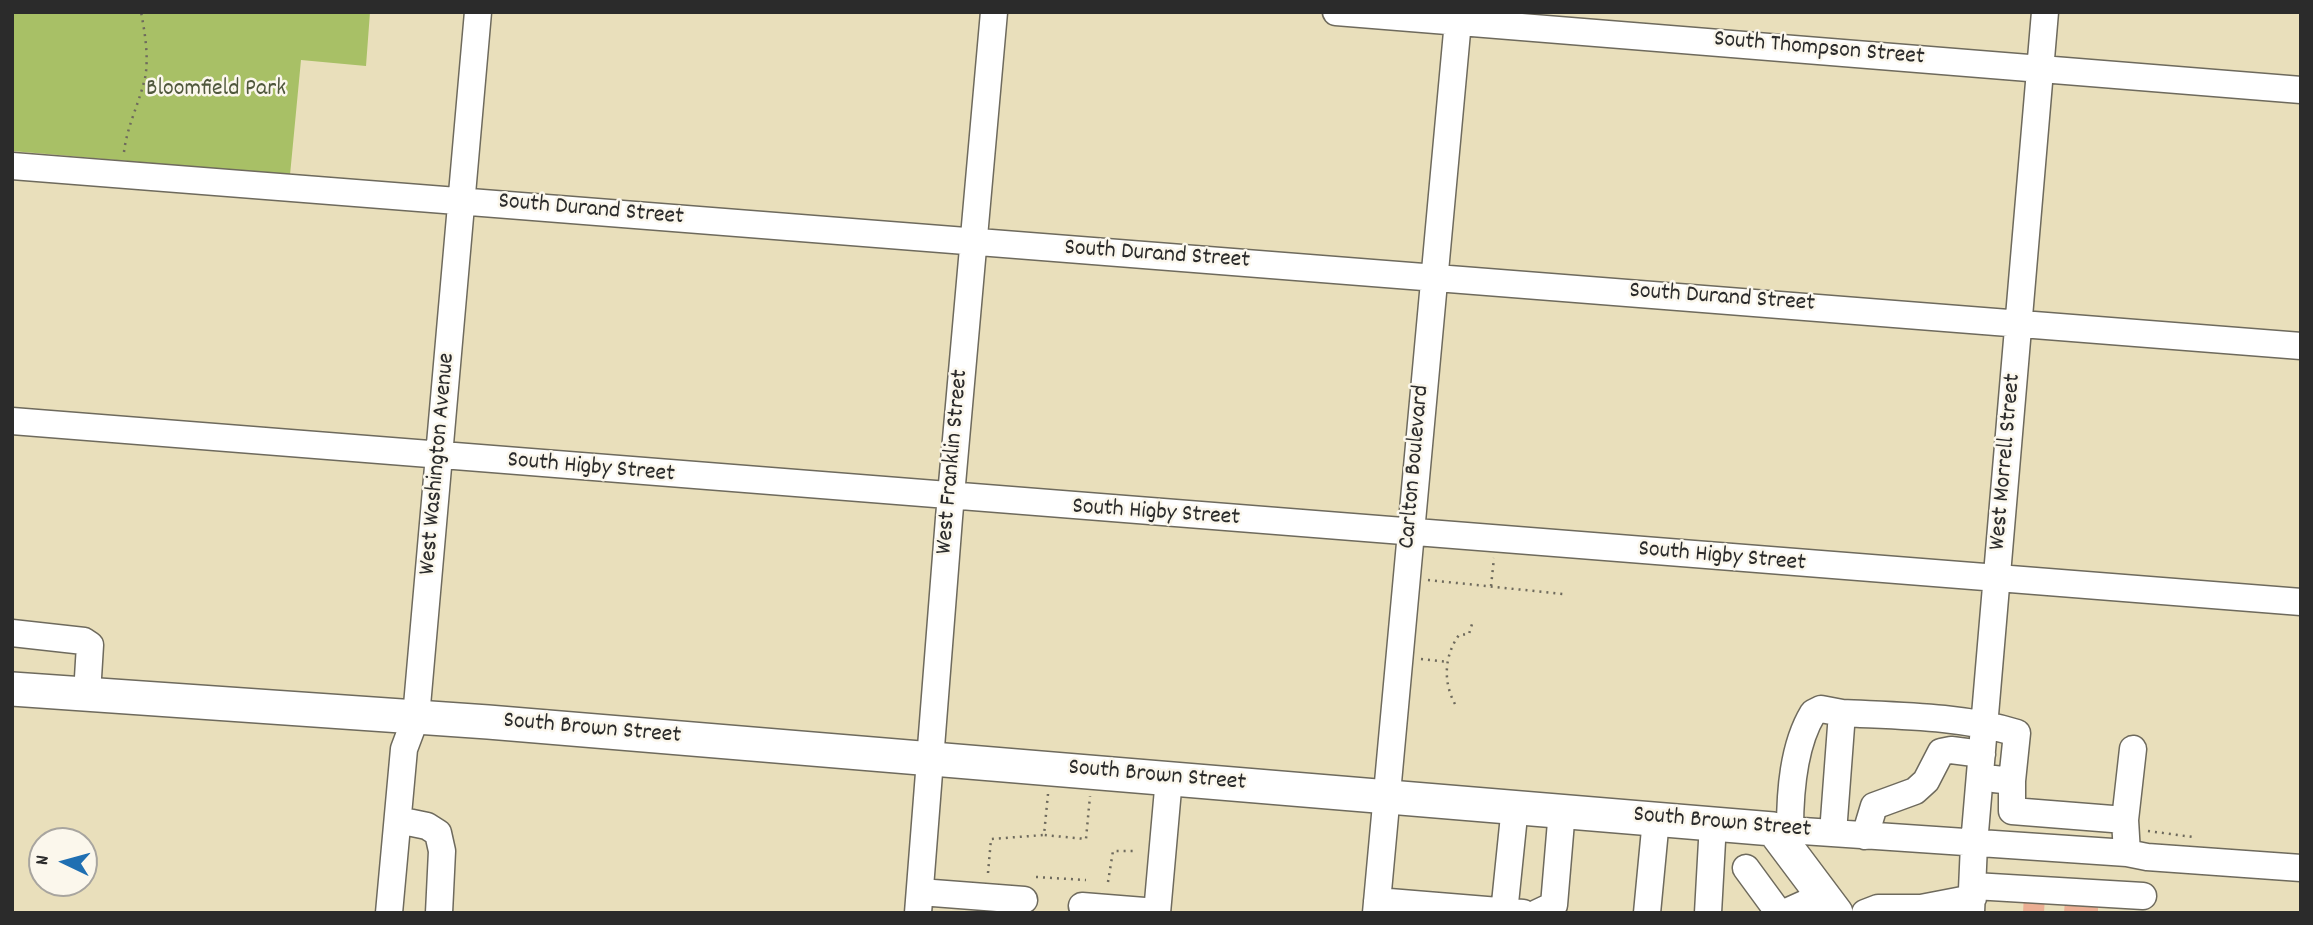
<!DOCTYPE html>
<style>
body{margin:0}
#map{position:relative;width:2313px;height:925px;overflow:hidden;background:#e9dfbb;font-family:Dekko,sans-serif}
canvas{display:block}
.frame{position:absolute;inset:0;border:14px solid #2b2b2b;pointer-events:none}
.north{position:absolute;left:28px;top:827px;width:70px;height:70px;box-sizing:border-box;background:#fbf7ec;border:2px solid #a8a59f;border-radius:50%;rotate:275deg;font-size:19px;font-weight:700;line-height:28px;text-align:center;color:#2b2b2b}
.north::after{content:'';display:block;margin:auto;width:24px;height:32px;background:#1f6fb2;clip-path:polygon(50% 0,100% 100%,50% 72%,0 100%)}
</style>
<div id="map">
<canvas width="2313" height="925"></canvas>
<div class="frame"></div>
<div class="north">N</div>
</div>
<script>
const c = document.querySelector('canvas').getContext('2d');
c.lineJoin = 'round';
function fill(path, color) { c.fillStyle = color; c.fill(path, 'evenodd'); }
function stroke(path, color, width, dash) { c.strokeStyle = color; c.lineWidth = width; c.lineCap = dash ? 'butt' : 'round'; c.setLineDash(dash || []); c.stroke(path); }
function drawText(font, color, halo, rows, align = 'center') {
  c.font = font + ' Dekko,sans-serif'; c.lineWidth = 5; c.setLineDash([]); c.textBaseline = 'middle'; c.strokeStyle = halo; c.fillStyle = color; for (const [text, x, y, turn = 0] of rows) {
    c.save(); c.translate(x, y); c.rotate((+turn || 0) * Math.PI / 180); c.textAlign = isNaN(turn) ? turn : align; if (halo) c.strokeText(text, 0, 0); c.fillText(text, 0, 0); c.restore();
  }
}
const green = new Path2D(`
 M12,12H370L366,66L301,60L290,175L12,151Z`);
const building = new Path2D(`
 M2024,894L2045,896L2044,913H2023Z
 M2065,900L2098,902V913H2064Z`);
const path = new Path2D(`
 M124,152C127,126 139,104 145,78C149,58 145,33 141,12
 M1428,580L1563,594
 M1491,586L1494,558
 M1421,659L1448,662
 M1455,704C1443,682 1444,656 1459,635L1469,634L1472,624
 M1048,794L1044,835L1086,839L1090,796
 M2148,831L2193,837
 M988,873L991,839L1044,835
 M1036,877L1086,880
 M1108,882L1113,851H1137`);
const minor = new Path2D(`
 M1336,12L2301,90
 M12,166L2301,346
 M12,421L2301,602
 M12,633L84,641L90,645L87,694
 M1842,713C1900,716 1961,716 2017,733L2012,781
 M1994,779L2012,781V811L2125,820L2127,853
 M398,820L427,826L438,833L442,851L439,913
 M2125,820L2133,749
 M1773,829L2127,853L2147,857L2301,868
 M1790,830C1790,792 1793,746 1813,713L1821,709L1842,713L1833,833
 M1865,836L1874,806L1915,791L1926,781L1941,752L1951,750L1982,754
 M1746,868L1779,913
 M1974,886L2143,896
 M920,892L1024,900
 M1377,901L1523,913
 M1082,906L1157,912
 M389,913L404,749L416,717L478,12
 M918,913L949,518L994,12
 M1157,913L1169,778
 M1376,913L1458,21L1465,12
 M1504,913L1515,806
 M1537,913L1554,905L1562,810
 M1647,913L1656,819
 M1708,913L1713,823
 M1784,913L1824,895
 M1865,913L1878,908H1921L1973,898
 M1971,913L1974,844L2045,12`);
const major = new Path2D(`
 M12,689L488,722L1773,829L1836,913`);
const streetNames = [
 ["South Thompson Street",1819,50,5],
 ["South Durand Street",591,211,5],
 ["South Durand Street",1157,256,4],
 ["South Durand Street",1722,299,4],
 ["West Franklin Street",954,462,-85],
 ["West Morrell Street",2007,462,-85],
 ["West Washington Avenue",439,464,-85],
 ["Carlton Boulevard",1416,467,-85],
 ["South Higby Street",591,469,5],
 ["South Higby Street",1156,514,4],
 ["South Higby Street",1722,558,5],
 ["South Brown Street",592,730,5],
 ["South Brown Street",1157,777,5],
 ["South Brown Street",1722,824,5]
];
const parkNames = [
 ["Bloomfield Park",216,91]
];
fill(green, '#a8c066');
fill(building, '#ebae93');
stroke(minor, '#6e6a5d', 29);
stroke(major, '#6e6a5d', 36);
stroke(path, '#6e6a5d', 2.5, [2, 5]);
stroke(minor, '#fff', 26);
stroke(major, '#fff', 33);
drawText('24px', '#2b2b2b', '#fbf7ec', streetNames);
drawText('24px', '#50583d', '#fbf7ec', parkNames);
</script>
